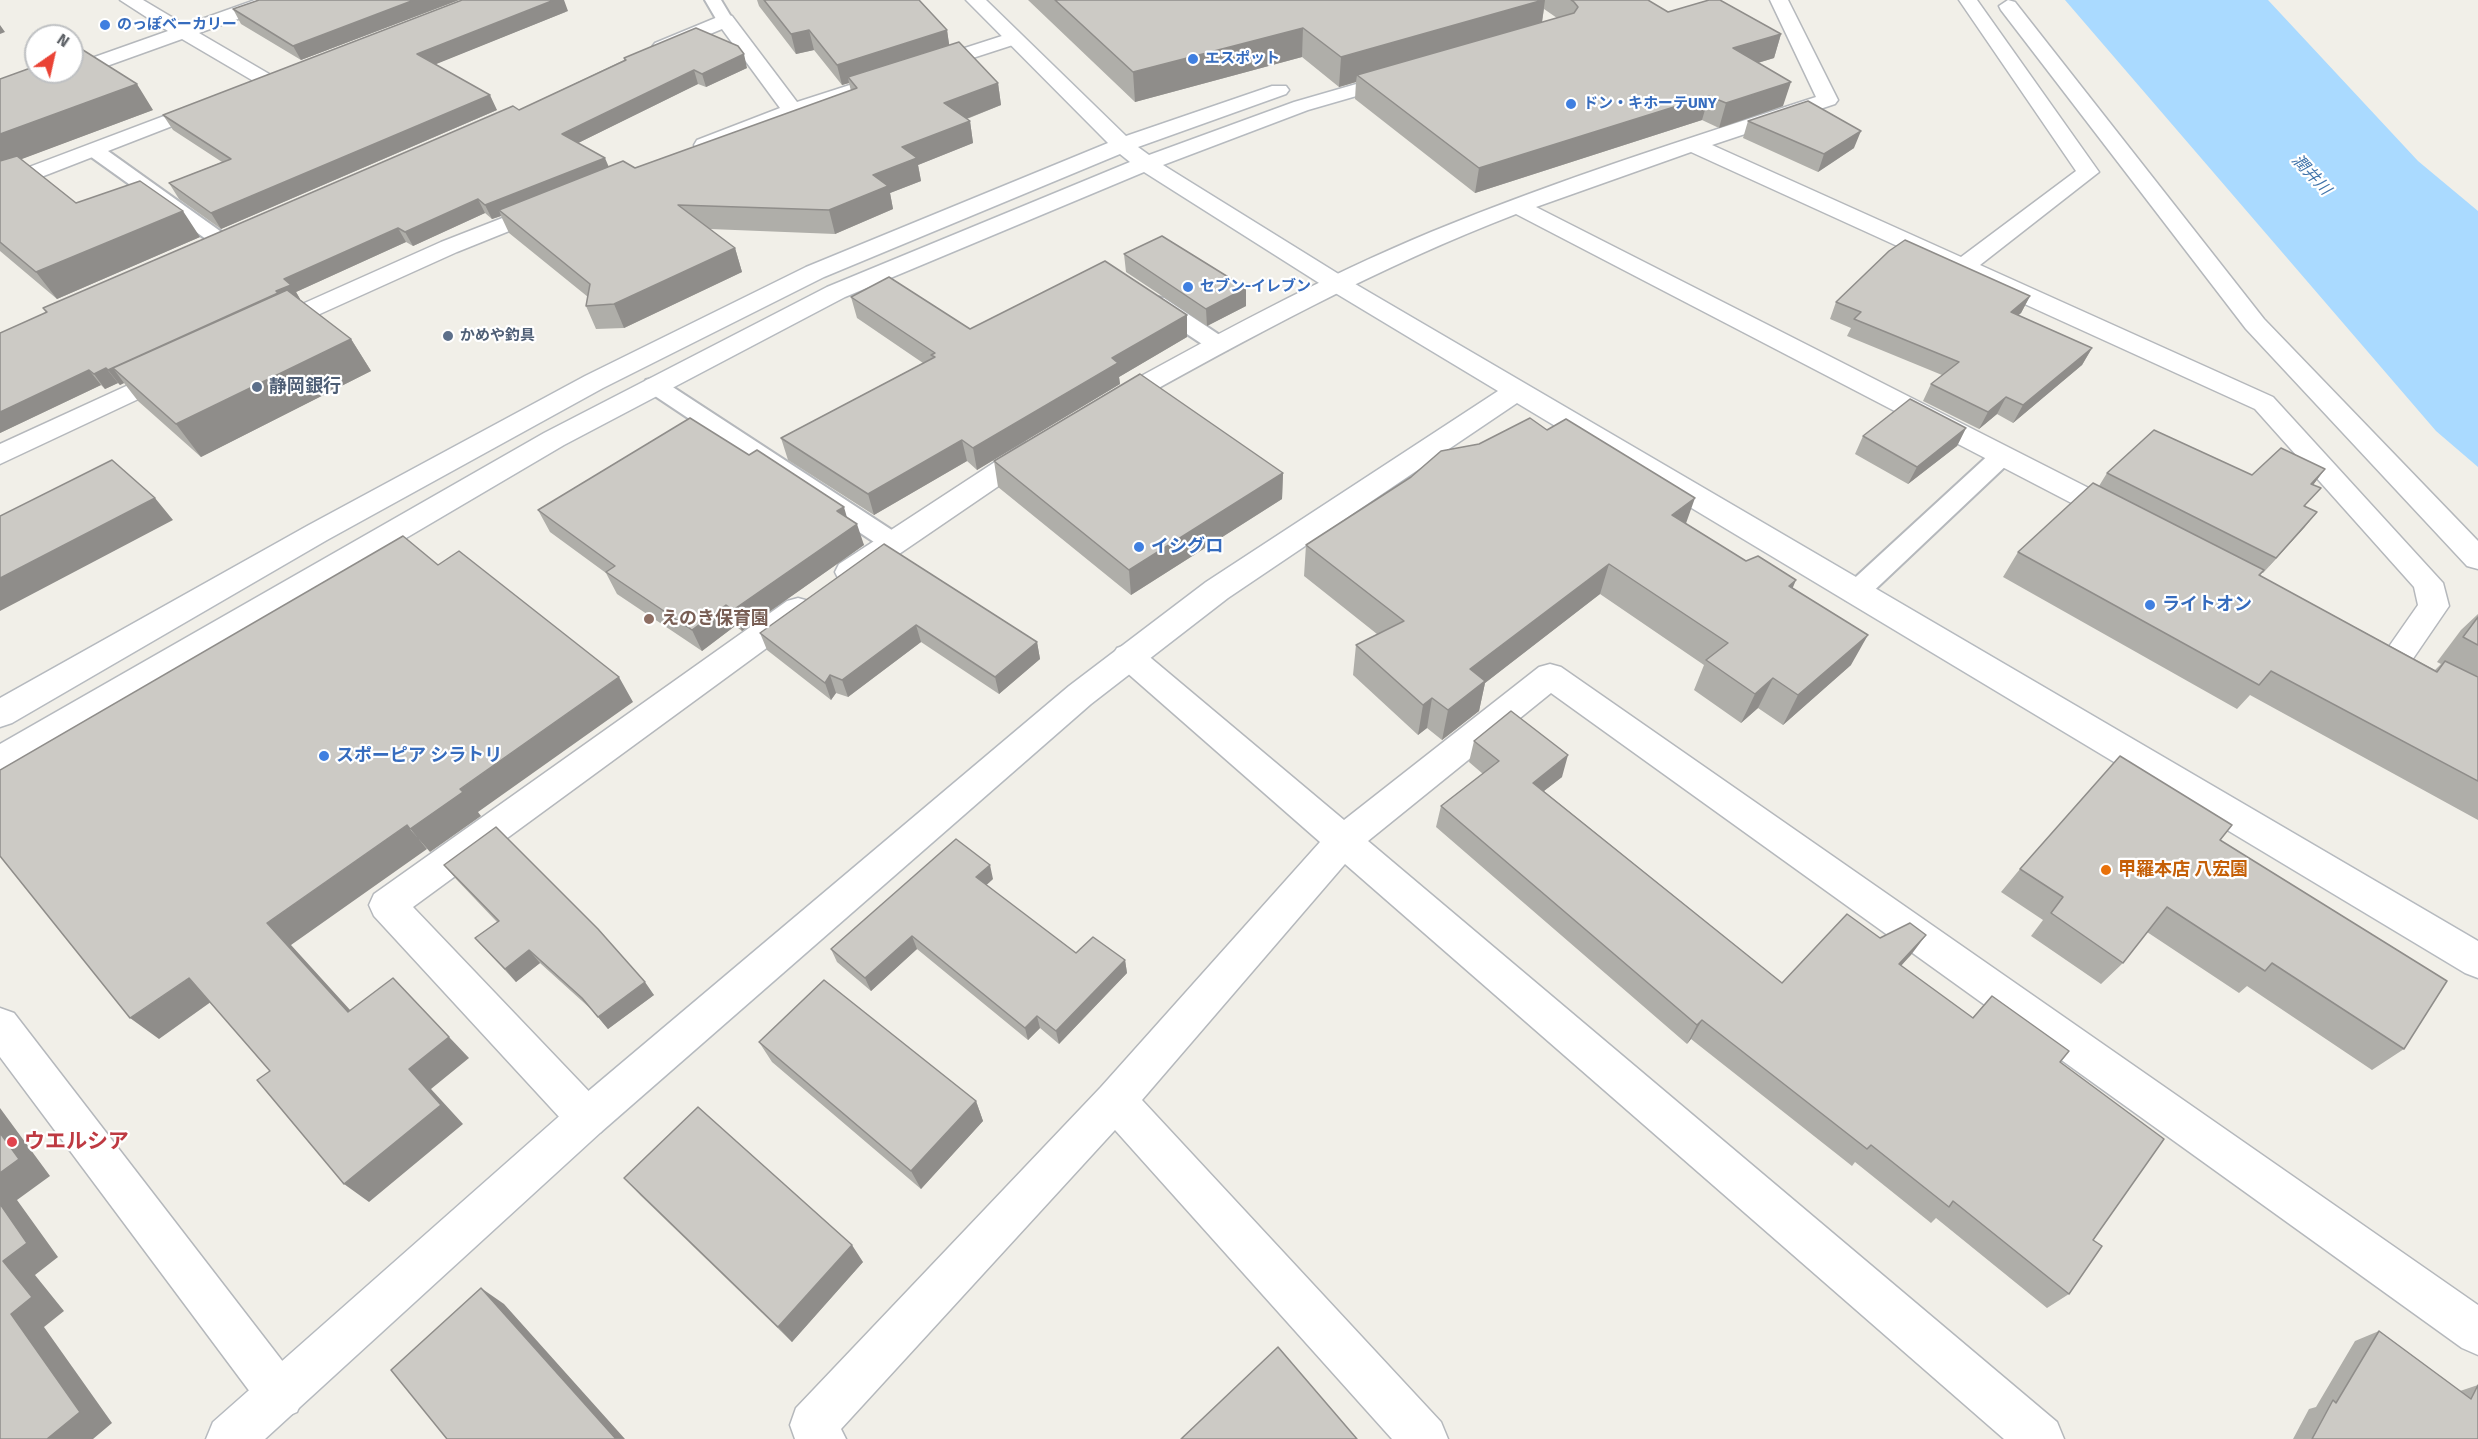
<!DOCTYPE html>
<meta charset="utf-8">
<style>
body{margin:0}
#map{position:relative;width:2478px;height:1439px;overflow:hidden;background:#f1efe8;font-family:"Fira Sans",sans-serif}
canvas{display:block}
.north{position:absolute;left:24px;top:24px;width:60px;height:60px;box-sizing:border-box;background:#fff;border:2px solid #bfc1c3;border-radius:50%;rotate:34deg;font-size:16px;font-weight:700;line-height:24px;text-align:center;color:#5f6368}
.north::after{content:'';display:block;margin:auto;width:21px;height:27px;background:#ea4335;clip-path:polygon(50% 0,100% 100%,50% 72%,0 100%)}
</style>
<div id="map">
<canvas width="2478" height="1439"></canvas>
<div class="north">N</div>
</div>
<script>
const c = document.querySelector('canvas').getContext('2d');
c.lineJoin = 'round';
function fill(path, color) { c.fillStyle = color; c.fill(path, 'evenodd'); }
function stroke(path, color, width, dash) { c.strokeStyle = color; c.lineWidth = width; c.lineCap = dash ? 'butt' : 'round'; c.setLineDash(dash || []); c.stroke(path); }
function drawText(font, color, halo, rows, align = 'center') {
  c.font = font + ' "Fira Sans","Noto Sans JP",sans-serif'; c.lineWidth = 4.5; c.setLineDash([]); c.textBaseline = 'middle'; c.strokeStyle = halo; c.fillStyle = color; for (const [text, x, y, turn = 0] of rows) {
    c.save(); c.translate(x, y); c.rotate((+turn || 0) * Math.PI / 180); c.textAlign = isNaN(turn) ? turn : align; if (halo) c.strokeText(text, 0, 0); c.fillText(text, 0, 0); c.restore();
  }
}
const water = new Path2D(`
 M2065,0H2268L2418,161L2478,211V467L2436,431Z`);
const lane = new Path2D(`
 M705,0H721L733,20L731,24H719Z
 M94,144L101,146L227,236L230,240L227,244H213L87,154L85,150Z
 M1156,297L1164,298L1227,340L1230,345L1227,350H1211L1148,308L1145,303L1148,298Z
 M654,378L662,380L901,536L905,542L901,548L892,551L883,548L646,390L643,385L646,380Z
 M2002,448L2010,450L2014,456L2010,462L1864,600L1855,602L1846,600L1842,593L1846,586L1994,450Z`);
const street = new Path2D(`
 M120,0H143L185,25L255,0H282L280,4L199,33L276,78L279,82L276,86H262L182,39L79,76H65L62,72H72V65L168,31Z
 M1770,0H1788L1838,100L1835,104L1712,145L1961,257L2076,171L1959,0H1977L2099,172L1980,265L2273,397L2443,583L2449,606L2408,666L2397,670L2386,666L2381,658L2418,605L2414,587L2255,409L1691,152L1536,207L2128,508L2132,515L2128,522L2118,525L2108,522L1516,214C1378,267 1250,337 1121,409L1112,411L1103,409L1099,403L1103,397C1210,338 1318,279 1431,232C1557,180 1687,139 1816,97Z
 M2008,0L2015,2L2264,319L2478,541V569L2467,566L2246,329L2001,10L1999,6Z
 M725,14L732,16L797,102L1005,35L1012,33L1022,39L1019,43L800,114L705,152L697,150L694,145L697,140L780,108L722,29L669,51H655L652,47L655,43Z
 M209,99L216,101L219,105L216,109L0,193V178Z
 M546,201L554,203L557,208L554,213L457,252L280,332L271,335L262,332L258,327L262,322L441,242Z
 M172,365L181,367L185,373L181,379L0,464V444Z
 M1034,440L1044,443L1048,449L1044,455L861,580L850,583L839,580L835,572L839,564L1024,443Z
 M798,598L809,601L813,609L809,617L413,907L601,1104L607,1118L601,1132L587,1138L573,1132L374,916L369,905L374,894L787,601Z
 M1128,644L1139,648L1344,820L1539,667L1550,664L1561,667L2478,1305V1355L2462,1348L1551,693L1368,841L2057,1422L2064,1439H2004L1345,864L1142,1100L1441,1422L1448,1439H1392L1115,1130L841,1429L846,1439H795L790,1425L796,1408L1101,1087L1320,842L1117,664L1112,656L1117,648Z
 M0,1008L14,1013L297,1380L304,1396L297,1412L281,1419L265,1412L0,1057Z`);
const secondary = new Path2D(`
 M966,0H986L1126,136L1272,86H1286L1289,90L1286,94L1138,147L1149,155L1294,102L1391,74H1405L1408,78L1405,82L1308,110L1163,165L1345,278L2478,941V978L2465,973L1517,403L1228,598L1091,704L601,1132L265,1439H206L213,1422L573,1104L1069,686L1206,582L1498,391L1327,288L1144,172L845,297L564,445L12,770L0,773V744L544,433L827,287L1130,162L1120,154L824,277L603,388L327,540L12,723L0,727V698L307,526L585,376L806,267L1108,143Z`);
const wall = new Path2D(`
 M259,0H459L301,60L241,24L233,9Z
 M757,0H919L947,30L949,45L998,83L1001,105L967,119L970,121L973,143L918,165L921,181L890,193L893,209L835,234L710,229L735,248L742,272L624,328L596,329L586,306L588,297L509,233L501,216L492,219L485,213L413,246L406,242L296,292L300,299L299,300L351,339L371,371L201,457L138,401L124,383L120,385L118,383L105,389L101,385L0,433V333L46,313L43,308L519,110L624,60V58L747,68L706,87L698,84L578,143L609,167L635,168L851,91L849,83L842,85L814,50L796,54L759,6Z
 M1028,0H1648L1668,12L1781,34L1774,58L1758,63L1783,106L1719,128L1702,120L1475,193L1355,99L1356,82L1339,87L1302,57L1135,102ZM1544,9L1557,18L1542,22Z
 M568,11L435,64L497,110L221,229L179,199L169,183L222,162L173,130L163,115Z
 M0,79L153,110L21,159L76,203L200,237L57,299L0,251Z
 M1748,121L1854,148L1818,172L1743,138Z
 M1124,254L1246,288V306L1207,326L1126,272Z
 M2030,296L2021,313L2018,315L2092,348L2082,365L2013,423L1997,414L1979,429L1923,401L1931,384L1942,375L1847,336L1851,328L1830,319L1836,302Z
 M851,297L970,329L1187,337L1119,377L1120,384L977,470L967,461L874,515L788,460L781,438L923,363L857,318Z
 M1966,428L1957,446L1908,484L1855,454L1863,436Z
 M994,461L1283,473L1282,499L1131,595L998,487Z
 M2325,469L2313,485L2305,507L2317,512L2263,573H2262L2260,576L2435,670L2441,664L2437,662L2461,630L2478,614V820L2250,695L2237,709L2003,577L2018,552L2099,486L2107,473L2252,475Z
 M538,510L847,517L864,545L742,631L735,626L702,651L617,594L606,573L550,532Z
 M1686,524L1746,561L1793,588L1851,665L1783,725L1758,708L1741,723L1694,690L1704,665L1600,594L1485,683L1479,711L1442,740L1427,728L1418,735L1353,675L1356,645L1377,634L1304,576L1306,545Z
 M884,544L1037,642L1040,659L999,694L921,642L848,697L836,693L831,700L767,650L760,633Z
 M1474,741L1562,777L1544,791L1782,983L1880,938L1926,935L1901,966L1972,1018L1992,996L2060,1062L2093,1240L2069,1294L2047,1308L1936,1218L1931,1223L1855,1162L1852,1166L1691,1039L1687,1044L1436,827L1441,806L1483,774L1469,762Z
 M2220,840L2404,1049L2372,1070L2247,986L2239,993L2147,932L2123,963L2101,984L2031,936L2043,920L2001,892L2020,869Z
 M444,865L654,995L608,1029L592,1010L540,963L516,982L475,938L497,922L456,879Z
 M993,879L986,885L1076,953L1125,960L1127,973L1059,1044L1040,1028L1028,1040L917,949L871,991L837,962L831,949Z
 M759,1042L976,1101L983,1121L921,1189L772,1062Z
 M624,1178L863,1262L792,1342L641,1196Z
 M2379,1331L2460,1391L2478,1385V1439H2293L2309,1409L2316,1407L2355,1341Z`);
const shadedWall = new Path2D(`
 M414,0H459L301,60L293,46Z
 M554,0H564L568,11L424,69L417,54Z
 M1543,0H1545L1541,29L1357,75L1356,82L1339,87L1341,57Z
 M0,25L5,32L0,34Z
 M1303,28L1302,57L1135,102L1133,72Z
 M809,30L814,50L796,54L791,34Z
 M947,30L950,50L848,77L849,83L842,85L837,65Z
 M1781,34L1774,58L1727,72L1733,48Z
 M744,54L747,68L706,87L702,74Z
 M694,70L698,84L568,148L562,134Z
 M1791,82L1783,106L1719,128L1726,103Z
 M998,83L1001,105L948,126L944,103Z
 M137,84L153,110L14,162L0,176V134Z
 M490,95L497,110L221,229L211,213Z
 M1709,96L1702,120L1475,193L1479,168Z
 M970,121L973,143L918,165L921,181L890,193L893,209L835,234L829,210L873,175L902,147Z
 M1861,131L1854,148L1818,172L1824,154Z
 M605,158L611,172L499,210L501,216L492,219L485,205Z
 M478,199L485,213L413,246L405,232Z
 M183,211L200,237L57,299L36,272Z
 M398,228L406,242L296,292L300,299L286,306L113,368L124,383L120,385L108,370L284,279Z
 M735,248L742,272L624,328L614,304Z
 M1246,288V306L1207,326L1206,309Z
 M2030,296L2021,313L2002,329L2011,312Z
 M1187,315V337L1119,377L1120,384L977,470L973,448L1112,358Z
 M351,339L371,371L201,457L176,424Z
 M2092,348L2082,365L2013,423L2023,405Z
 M106,368L118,383L105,389L94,374Z
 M89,370L101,385L0,433V412Z
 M2006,397L1997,414L1979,429L1988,412Z
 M1966,428L1957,446L1908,484L1917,467Z
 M962,440L967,461L874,515L868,494Z
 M2325,469L2313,485L2311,484Z
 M1283,473L1282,499L1131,595L1129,570Z
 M155,498L173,520L0,611V578Z
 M1695,498L1684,529L1672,515Z
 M844,507L850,528L857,524L864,545L742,631L733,610L837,511Z
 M2317,512L2304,528L2263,573L2276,558Z
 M1609,564L1600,594L1485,683L1479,711L1442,740L1448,710L1470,669Z
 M1796,580L1783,611L1789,586Z
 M726,605L735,626L702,651L692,630Z
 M916,625L921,642L848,697L842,680Z
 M1868,635L1851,665L1783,725L1798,695Z
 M1037,642L1040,659L999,694L995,677Z
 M830,675L836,693L831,700L825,683Z
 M619,677L633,702L478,812L481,816L430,852L410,829L460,789Z
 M1773,678L1758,708L1741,723L1755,694Z
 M1432,698L1427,728L1418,735L1423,705Z
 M1568,755L1562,777L1527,804L1533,783Z
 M407,825L427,849L291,945L371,1033L348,1012L267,923Z
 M990,865L993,879L980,891L976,877Z
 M1926,935L1911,955L1884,984L1899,964Z
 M912,936L917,949L871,991L865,978Z
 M529,950L540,963L516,982L505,969Z
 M1125,960L1127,973L1059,1044L1056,1031Z
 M189,978L215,999L159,1039L130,1018Z
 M393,978L469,1058L431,1089L463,1124L369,1202L344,1184L409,1069Z
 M645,982L654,995L608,1029L598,1017Z
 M1037,1016L1040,1028L1028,1040L1025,1028Z
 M1702,1020L1691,1039L1687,1044L1697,1025Z
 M976,1101L983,1121L921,1189L911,1171Z
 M0,1108L50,1176L17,1200L58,1257L35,1275L64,1311L44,1327L112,1423L93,1439H47L11,1314L3,1261L0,1204Z
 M852,1245L863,1262L792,1342L778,1327Z
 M481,1288L504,1304L625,1439H616Z`);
const building = new Path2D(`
 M259,0H414L293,46L233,9Z
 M462,0H554L417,54L490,95L211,213L169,183L231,159L163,115Z
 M764,0H919L947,30L837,65L809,30L791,34Z
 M1055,0H1543L1341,57L1303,28L1133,72Z
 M1571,0H1648L1668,12L1709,0H1720L1781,34L1733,48L1791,82L1726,103L1709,96L1479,168L1357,75L1574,13L1578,7L1574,2Z
 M696,28L738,46L744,54L702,74L694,70L562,134L605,158L485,205L478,199L405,232L398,228L284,279L291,285L276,291L278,293L108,370L106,368L94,374L89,370L0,412V333L47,312L43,308L513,106L519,110L626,60L624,58Z
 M959,42L998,83L944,103L970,121L902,147L917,158L873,175L888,186L829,210L678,205L735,248L614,304L586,306L590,284L499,210L623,161L635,168L857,88L848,77Z
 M83,50L137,84L0,134V79L36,66V72H72V54Z
 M1808,101L1861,131L1824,154L1748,121Z
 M17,156L76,203L140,181L183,211L36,272L0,242V161Z
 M1162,236L1246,288L1206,309L1124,254Z
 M1905,240L2030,296L2011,312L2092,348L2023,405L2006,397L1988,412L1931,384L1959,362L1854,319L1861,312L1836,302L1889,251Z
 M1105,261L1187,315L1112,358L1118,363L973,448L962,440L868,494L781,438L935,357L931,355L935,353L851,297L889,277L970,329Z
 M287,290L351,339L176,424L113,368Z
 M1140,374L1283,473L1129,570L994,461Z
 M1910,399L1966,428L1917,467L1863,436Z
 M690,418L749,455L757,450L844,507L837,511L857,524L733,610L726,605L692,630L606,572L615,566L538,510Z
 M1530,418L1547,430L1566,419L1695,498L1672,515L1746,561L1758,556L1796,580L1789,586L1868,635L1798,695L1773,678L1755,694L1706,660L1728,643L1609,564L1470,669L1485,681L1448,710L1432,698L1423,705L1356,645L1404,621L1306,545L1411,477L1441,451L1479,444Z
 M2154,430L2252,475L2281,448L2325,469L2311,484L2321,488L2304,506L2317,512L2276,558L2107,473Z
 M112,460L155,498L0,578V516Z
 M2093,483L2264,570L2259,575L2437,672L2445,661L2478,677V781L2271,671L2259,685L2018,552Z
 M403,536L438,565L459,551L619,677L460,789L463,792L410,829L407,825L267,923L348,1012L393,978L449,1037L409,1069L441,1105L344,1184L257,1080L270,1071L189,978L130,1018L0,856V770Z
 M884,544L1037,642L995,677L916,625L842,680L830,675L825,683L760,633Z
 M2478,617V645L2463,637Z
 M1511,711L1568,755L1533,783L1782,983L1847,914L1880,938L1910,923L1926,935L1899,964L1973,1018L1992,996L2069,1051L2060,1062L2164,1139L2093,1240L2102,1246L2069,1294L1953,1201L1949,1207L1871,1145L1867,1149L1702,1020L1697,1025L1441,806L1499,761L1474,741Z
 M2120,756L2232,825L2220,840L2447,981L2404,1049L2272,963L2265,971L2167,907L2123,963L2051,913L2063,897L2020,869Z
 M496,827L598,929L645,982L598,1017L582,998L529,950L505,969L475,938L499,921L444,865Z
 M956,839L990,865L976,877L1076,953L1093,937L1125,960L1056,1031L1037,1016L1025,1028L912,936L865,978L831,949Z
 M824,980L976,1101L911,1171L759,1042Z
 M698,1107L852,1245L778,1327L624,1178Z
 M0,1133L19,1159L0,1173Z
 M0,1204L27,1243L3,1261L32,1297L11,1314L80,1412L47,1439H0Z
 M481,1288L616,1439H447L391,1370Z
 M2379,1331L2471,1399L2478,1385V1439H2312L2333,1400L2336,1403Z
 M1278,1347L1357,1439H1181Z`);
const markers = [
 [105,25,6,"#3f7fe0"],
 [1193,59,6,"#3f7fe0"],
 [1571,104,6,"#3f7fe0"],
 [1188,287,6,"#3f7fe0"],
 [448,336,6,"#5c6f8a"],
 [257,387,6,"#5c6f8a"],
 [1139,547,6,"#3f7fe0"],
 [2150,605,6,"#3f7fe0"],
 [649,619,6,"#8d6e63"],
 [324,756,6,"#3f7fe0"],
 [2106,870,6,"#e8710a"],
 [12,1142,6,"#e0444e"]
];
const farShopnames = [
 ["のっぽベーカリー",117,25],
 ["エスポット",1205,59],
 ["ドン・キホーテUNY",1583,104],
 ["セブン-イレブン",1200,287]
];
const farServicenames = [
 ["かめや釣具",460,336]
];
const farWaternames = [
 ["潤井川",2311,175,47]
];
const serviceNames = [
 ["静岡銀行",269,387]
];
const shopNames = [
 ["イシグロ",1151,547],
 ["ライトオン",2162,605],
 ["スポーピア シラトリ",336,756]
];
const educationNames = [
 ["えのき保育園",661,619]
];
const foodNames = [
 ["甲羅本店 八宏園",2118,870]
];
const nearHealthnames = [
 ["ウエルシア",24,1142]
];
fill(water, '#aadaff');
stroke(lane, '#b5b8bc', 4);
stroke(street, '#b5b8bc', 3);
stroke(secondary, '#b6babf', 3);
fill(lane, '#fff');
fill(street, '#fff');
fill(secondary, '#fff');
fill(wall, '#afaea9');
fill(shadedWall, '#8f8d8a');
fill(building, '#cccac5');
stroke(building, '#8f8d8a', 1.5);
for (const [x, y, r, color] of markers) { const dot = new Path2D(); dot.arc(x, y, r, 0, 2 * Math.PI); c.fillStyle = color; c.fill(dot); stroke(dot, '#fff', 2); }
drawText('bold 15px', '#366cbe', '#fff', farShopnames, 'left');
drawText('bold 15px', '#4e5e75', '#fff', farServicenames, 'left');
drawText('italic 16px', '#4174aa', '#fff', farWaternames);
drawText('bold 18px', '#4e5e75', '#fff', serviceNames, 'left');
drawText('bold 18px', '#366cbe', '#fff', shopNames, 'left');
drawText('bold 18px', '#785e54', '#fff', educationNames, 'left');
drawText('bold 18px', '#c56008', '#fff', foodNames, 'left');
drawText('bold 21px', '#be3a42', '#fff', nearHealthnames, 'left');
</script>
